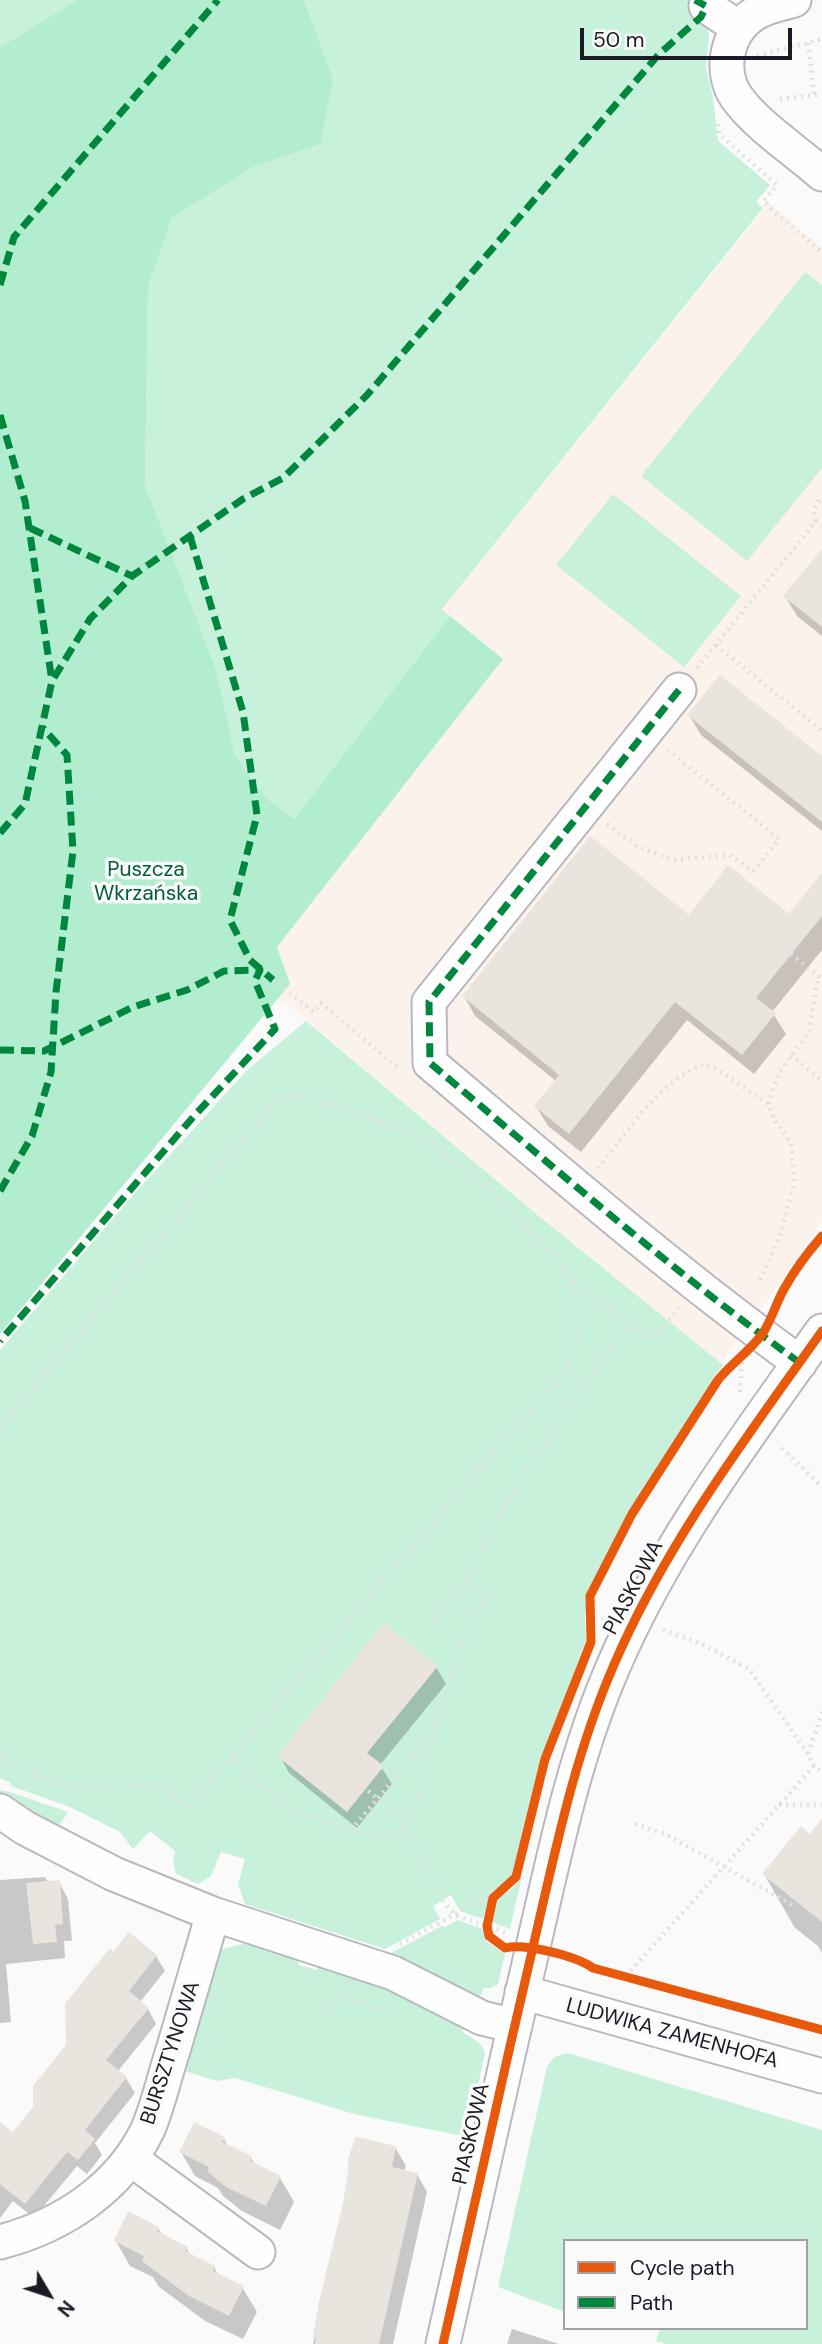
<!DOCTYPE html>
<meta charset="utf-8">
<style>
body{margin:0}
#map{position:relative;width:822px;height:2344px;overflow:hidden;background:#fafafa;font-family:"DM Sans",sans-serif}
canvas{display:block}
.legend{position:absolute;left:563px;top:2239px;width:245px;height:91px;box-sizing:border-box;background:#fafafa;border:2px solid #a1a0a5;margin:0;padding:9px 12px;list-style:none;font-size:21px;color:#1b1a26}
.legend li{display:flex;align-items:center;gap:14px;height:35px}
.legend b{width:35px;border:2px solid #a1a0a5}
.north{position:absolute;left:14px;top:2260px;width:70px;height:70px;-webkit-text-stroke:5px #fafafa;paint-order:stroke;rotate:129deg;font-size:19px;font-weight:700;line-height:28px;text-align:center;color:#1b1a26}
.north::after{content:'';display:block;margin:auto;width:24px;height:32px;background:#1b1a26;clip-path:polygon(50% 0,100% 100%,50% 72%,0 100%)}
.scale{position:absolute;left:580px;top:28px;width:212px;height:32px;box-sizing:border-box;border:4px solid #1b1a26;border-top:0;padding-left:9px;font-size:21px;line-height:24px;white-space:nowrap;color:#1b1a26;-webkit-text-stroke:5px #fafafa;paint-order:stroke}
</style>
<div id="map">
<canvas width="822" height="2344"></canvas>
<ul class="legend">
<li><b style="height:9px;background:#e8590c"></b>Cycle path</li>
<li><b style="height:9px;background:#00873e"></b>Path</li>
</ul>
<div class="north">N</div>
<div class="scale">50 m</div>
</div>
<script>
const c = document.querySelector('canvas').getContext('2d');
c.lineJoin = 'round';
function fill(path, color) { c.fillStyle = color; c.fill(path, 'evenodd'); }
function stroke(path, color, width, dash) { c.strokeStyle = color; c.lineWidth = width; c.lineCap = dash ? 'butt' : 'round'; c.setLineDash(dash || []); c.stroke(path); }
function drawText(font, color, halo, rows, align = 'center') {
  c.font = font + ' "DM Sans",sans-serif'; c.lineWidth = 7; c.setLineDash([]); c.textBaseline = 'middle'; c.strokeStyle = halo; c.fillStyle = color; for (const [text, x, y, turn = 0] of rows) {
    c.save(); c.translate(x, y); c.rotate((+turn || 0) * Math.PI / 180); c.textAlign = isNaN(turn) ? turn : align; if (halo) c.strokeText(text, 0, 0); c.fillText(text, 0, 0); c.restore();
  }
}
const education = new Path2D(`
 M769,203L822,248V1221L774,1291L720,1363L540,1217L279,997L290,984L277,947L503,659L442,609Z`);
const green = new Path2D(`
 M0,0H77L0,47Z
 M304,0H710L698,21L708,30L709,35L706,67L713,97L718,141L770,185L756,202L763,208L442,609L450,616L294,819L265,797L235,755L216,669L145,485L148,287L172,218L253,167L321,144L333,79Z
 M805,272L822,285V468L747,561L641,476Z
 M613,494L741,596L684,667L556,565Z
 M306,1021L540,1217L723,1365L713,1378L714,1379L643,1490L588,1592L585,1616L586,1640L546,1748L513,1875L491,1893L483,1919L460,1911L451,1895L433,1906L440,1919L385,1949L245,1904L238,1885L245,1859L221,1852L211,1876L198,1884L176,1874L173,1862L175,1851L150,1831L133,1849L120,1832L70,1807L11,1786V1783L0,1778V1350L136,1192L247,1070Z
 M0,1790L10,1792L68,1812L56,1831L0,1794Z
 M522,1876L510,1929L492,1922L498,1899L514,1887Z
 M458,1920L483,1929L487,1942L505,1954L498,1984L491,1988H484L478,2000L385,1956L442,1926L445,1927Z
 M249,1942L298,1956L299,1965L316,1970L322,1964L392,1986L466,2025L462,2032C472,2038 482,2042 485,2053L467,2137L354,2114L235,2078L217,2081L178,2069L219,1950Z
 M568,2053L822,2130V2344H666L656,2341L660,2328H806V2241H565V2312L498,2287L547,2067L554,2057Z`);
const forest = new Path2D(`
 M77,0H304L333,79L321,144L253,167L172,218L148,287L145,485L216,669L235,755L265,797L294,819L450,616L503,659L277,947L290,984L0,1334V47Z`);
const shadow = new Path2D(`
 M822,563V636L797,616L785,596Z
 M689,715L822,758V831L701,735Z
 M822,876V950L772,1012L786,1034L754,1074L687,1020L581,1152L548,1126L536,1106L556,1081L475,1016L464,996L689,917H789Z
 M436,1667L446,1684L380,1765L392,1784L357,1828L289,1773L280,1756Z
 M822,1829V1953L818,1946L795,1928L764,1874L810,1836Z
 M45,1877L49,1883L59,1882L68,1899L72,1941H64L65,1958L6,1964L11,2022L0,2023V1880Z
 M113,1954L156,1956L165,1971L140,2002L148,2009L156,2024L118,2071L126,2078L135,2093L95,2143L102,2155L87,2174L77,2166L34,2218L13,2201L0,2218V2129L13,2134L35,2107Z
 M224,2139L228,2146L251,2158L256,2166L280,2178L294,2202L280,2230L242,2211L223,2196L218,2188L195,2176L181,2152Z
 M395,2147L406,2166L404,2171L417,2174L427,2192L393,2344H313L344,2203Z
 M158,2228L163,2236L186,2248L191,2256L214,2267L218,2275L242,2287L257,2312L243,2339L205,2321L158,2286L153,2277L130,2266L116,2241Z
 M512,2329L559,2344H507Z`);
const building = new Path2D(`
 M822,549V627L783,596Z
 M720,675L822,756V822L687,715Z
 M590,836L689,915L728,865L789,914L822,873V916L756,998L776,1013L742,1055L675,1002L569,1134L534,1106L559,1075L462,996Z
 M384,1623L438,1666L367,1753L384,1766L347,1812L277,1756Z
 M822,1818V1922L762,1874L801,1826L810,1834Z
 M60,1880L63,1924L55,1925L57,1942L33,1944L26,1883Z
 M129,1932L157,1955L129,1991L149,2008L106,2060L127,2077L85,2130L95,2139L86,2150L78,2160L67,2152L25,2204L0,2184V2122L13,2132L33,2107V2086L66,2045L65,2004L110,1948L113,1952Z
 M194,2122L225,2137L222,2142L252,2156L250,2161L281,2176L266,2206L226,2187L207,2171L209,2167L179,2152Z
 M356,2137L396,2146L392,2167L418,2173L379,2344H315L316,2338L313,2337L319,2302L343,2203L348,2171V2158Z
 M128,2211L159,2227L157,2231L188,2247L185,2251L215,2266L213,2271L244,2286L229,2316L189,2296L142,2261L144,2256L114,2241Z`);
const path = new Path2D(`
 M808,43L814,95
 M757,56L822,39
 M780,99L822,94
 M718,124L719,134L777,185L763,202L822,252
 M816,521L813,510L822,496
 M716,645L822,731
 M697,668L816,521L822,526
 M607,824L637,846L672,860L729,855L753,871L779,839L668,750
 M791,954L822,979
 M273,980L314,1012L321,1003L400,1069
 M791,1055L822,1081
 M598,1168C627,1133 660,1079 705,1064L723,1073L768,1104
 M760,1280L780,1236L794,1183L791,1143L776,1122L768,1104L779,1073L809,1032L818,976
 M574,1283L630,1324
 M740,1392L742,1359
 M0,1427L278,1098L290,1094L343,1108L419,1136L460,1165L511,1211L557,1259L574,1283L576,1340L564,1373L188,1807L162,1786L84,1789L21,1772L0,1758
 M782,1448L822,1487
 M435,1620L466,1579
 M663,1630L702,1644L749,1669L808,1754
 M231,1758L293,1811L374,1837L391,1835L406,1829L397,1815L366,1789
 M814,1766L808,1754L822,1712
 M779,1805H822
 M635,1824L665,1834L796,1907
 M351,1830L431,1735
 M505,1932L455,1915L442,1900L406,1829L455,1665L484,1594L466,1579C513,1489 566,1403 630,1324L646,1336L656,1335L679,1308
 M400,1944L518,1880
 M626,1976L814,1766L822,1772
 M329,2015L338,1996L391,2011L392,2005`);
const minor = new Path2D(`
 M794,0C781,4 766,6 754,14C725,33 717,76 741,103C761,128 797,152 822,174
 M706,6L739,28
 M679,690L429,1002L430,1063C551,1165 671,1270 800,1363
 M0,1811L25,1828L114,1874L213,1914L393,1973L482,2018L515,2026
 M522,1992L822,2076
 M131,2159L258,2252
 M0,2242C62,2226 120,2188 148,2129C159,2103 165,2074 174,2047C187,2003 200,1958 213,1914
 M443,2344C473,2211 502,2079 533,1947C555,1852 574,1757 613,1667C665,1545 746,1438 822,1331`);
const quiet = new Path2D(`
 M0,285L14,237L218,0
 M0,415L25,501L52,681
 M30,528L132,576
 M190,536L243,712L257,815L230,920L250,960L273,980
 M679,690L429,1002L430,1063C551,1165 671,1270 800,1363
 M0,833L25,804L52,681L90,619L132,576L243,499L283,478L367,395L659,54L701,17L706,6L695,0
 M0,1050L44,1051L133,1007L187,990L224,971L260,970L255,981L275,1029L194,1116L0,1341
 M0,1191L32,1136L51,1072L56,992L73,851L67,755L42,727`);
const cycleway = new Path2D(`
 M822,1236C808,1252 794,1271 784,1289C776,1303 772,1319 763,1333C750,1351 732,1363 718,1380L632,1514L590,1596L591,1642L545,1759L516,1877L493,1898L487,1926L489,1936L505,1948C525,1943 576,1956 593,1968L822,2030
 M443,2344C473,2211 502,2079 533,1947C555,1852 574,1757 613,1667C665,1545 746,1438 822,1331`);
const parkNames = [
 ["Puszcza",146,870],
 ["Wkrzańska",146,894]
];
const streetNames = [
 ["PIASKOWA",634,1588,-62],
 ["LUDWIKA ZAMENHOFA",672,2034,15],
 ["BURSZTYNOWA",171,2053,-72],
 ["PIASKOWA",472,2134,-77]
];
fill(education, '#fcf2ec');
fill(green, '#c8f1db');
fill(forest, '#b2edcf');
fill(shadow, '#0003');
fill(building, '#eae4de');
stroke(minor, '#b9b8bf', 37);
stroke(path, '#e0e0e0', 4.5, [2, 5]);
stroke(minor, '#fefefe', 33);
stroke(quiet, '#00873e', 7, [14, 7]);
stroke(cycleway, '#e8590c', 9);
drawText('21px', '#015c39', '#fafafa', parkNames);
drawText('21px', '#1b1a26', '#fafafa', streetNames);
</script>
